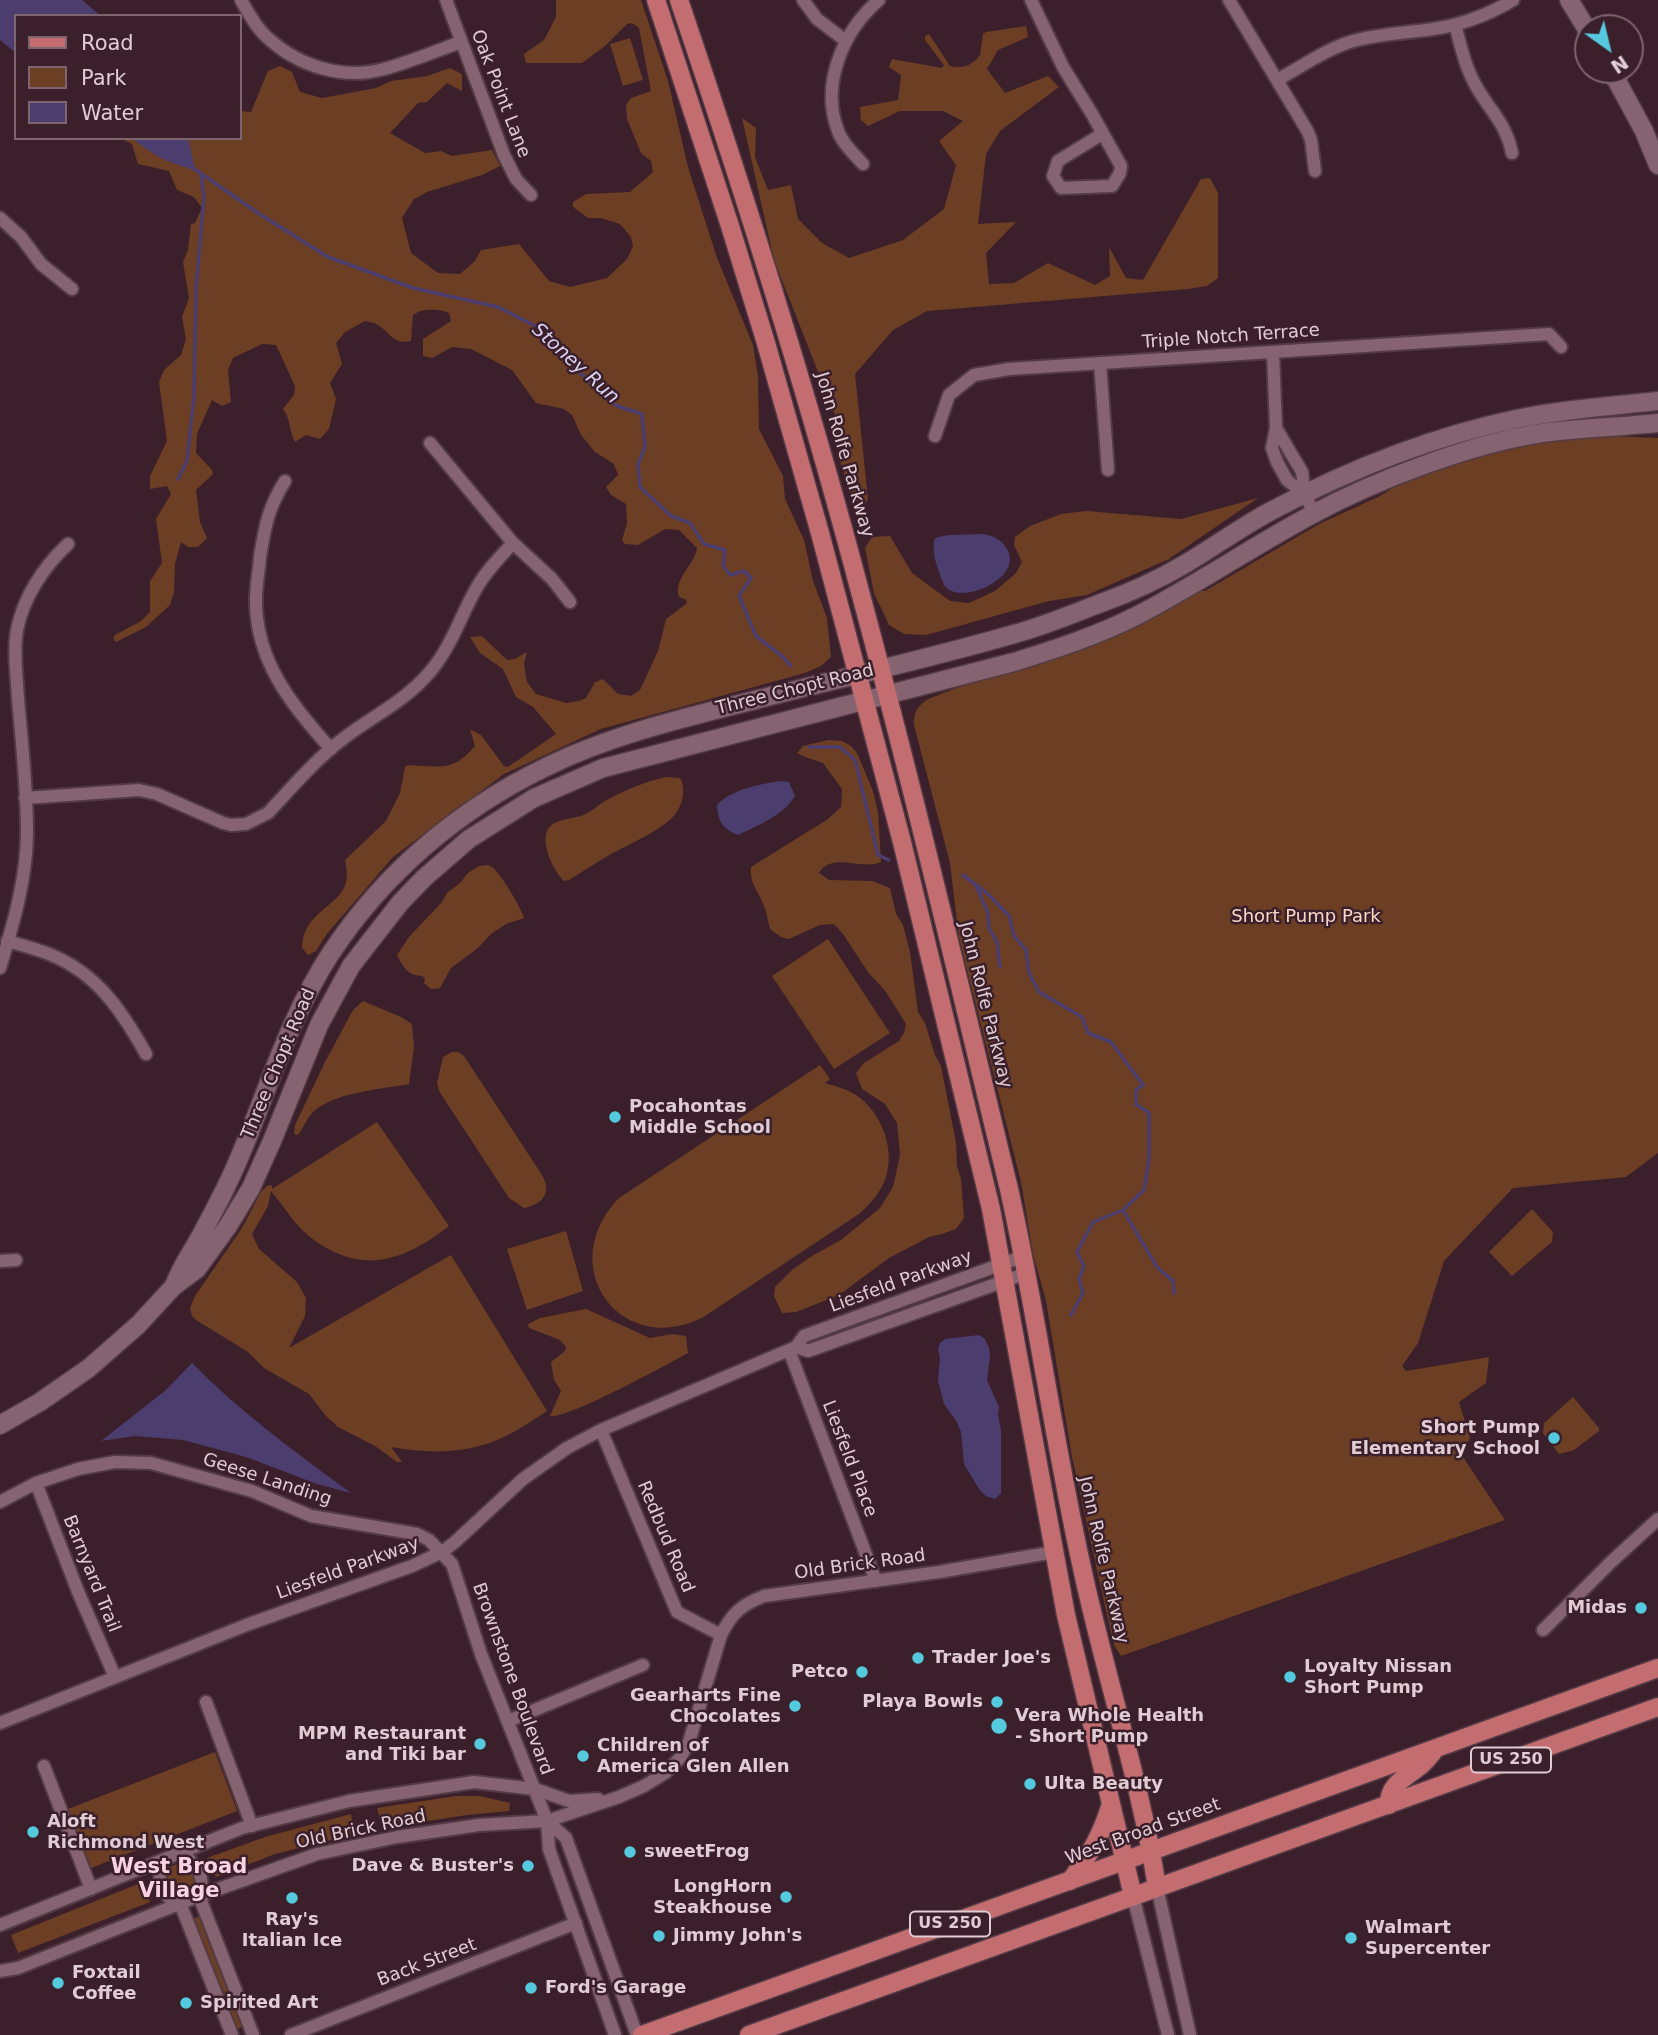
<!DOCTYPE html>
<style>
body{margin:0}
#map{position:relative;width:1658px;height:2035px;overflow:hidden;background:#3b1f2b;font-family:"DejaVu Sans",sans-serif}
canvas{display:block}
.legend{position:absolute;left:14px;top:14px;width:228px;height:126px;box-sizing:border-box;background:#3b1f2b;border:2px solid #7d646e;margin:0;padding:9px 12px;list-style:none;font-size:21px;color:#e0ccd3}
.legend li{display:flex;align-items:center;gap:14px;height:35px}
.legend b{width:35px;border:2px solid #7d646e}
.north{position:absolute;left:1574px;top:14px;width:70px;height:70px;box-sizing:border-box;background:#3b1f2b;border:2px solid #7d646e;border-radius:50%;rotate:146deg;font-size:19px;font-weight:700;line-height:28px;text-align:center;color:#e0ccd3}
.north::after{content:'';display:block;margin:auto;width:24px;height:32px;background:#55cadf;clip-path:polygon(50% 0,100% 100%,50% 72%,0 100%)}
</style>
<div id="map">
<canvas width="1658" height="2035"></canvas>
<ul class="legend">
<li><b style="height:9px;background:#c46d71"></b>Road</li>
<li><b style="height:19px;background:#6c3f24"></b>Park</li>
<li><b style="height:19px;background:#4c3d6f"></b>Water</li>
</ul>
<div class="north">N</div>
</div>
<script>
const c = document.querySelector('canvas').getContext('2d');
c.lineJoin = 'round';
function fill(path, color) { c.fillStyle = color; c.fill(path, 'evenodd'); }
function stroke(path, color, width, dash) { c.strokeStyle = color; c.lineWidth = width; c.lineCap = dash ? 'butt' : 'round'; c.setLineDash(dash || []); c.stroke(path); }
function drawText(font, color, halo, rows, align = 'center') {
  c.font = font + ' "DejaVu Sans",sans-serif'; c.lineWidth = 5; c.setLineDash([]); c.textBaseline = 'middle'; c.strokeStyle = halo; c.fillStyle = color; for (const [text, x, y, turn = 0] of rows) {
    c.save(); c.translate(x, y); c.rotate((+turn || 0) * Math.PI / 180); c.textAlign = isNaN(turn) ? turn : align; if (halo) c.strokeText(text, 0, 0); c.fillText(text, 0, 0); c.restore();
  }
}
const green = new Path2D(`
 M556,0H641L668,81L688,167L717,258L753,345L758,376L759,429L783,476L785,499L804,540L813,581L827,618L831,657L821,666L805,673L601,729L504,774L393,857L326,935L316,951L308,955L302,948C302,912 341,906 346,882C348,875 346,866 345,860L386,821L400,793L405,767L408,765C440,766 452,773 475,746L470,729L481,735L504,766L508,767L556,734L533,707L516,697L503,669L480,653L470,637L482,636L507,660L515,659L527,652L524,664L527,682L536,694L566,703L579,701L586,698L595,682L603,679L618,694L631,696L640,690L658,651L666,619L686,604L687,600L679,597C673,578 695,565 697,548L679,530L665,529L638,545L625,544L622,540L627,523L626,504L611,495L606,487L618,475L614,464L595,452L581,435L572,415L564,409L536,403L512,370L471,349L452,347L432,358L423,356V339L451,321L449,313C438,308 423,308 413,315L411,341C392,345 390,331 376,324C373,322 369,322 365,321L345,332L336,343L342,364L330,383L336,399L329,429L320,439L306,435L295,442C289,432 291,419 283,409L294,395L295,386L276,345L262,344L233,358L228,370L231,402L222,406L212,400L197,434L196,453L212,470L213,474L196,490L200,522L207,538L198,547H188L181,542L175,564L174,592L170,605L146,627L116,642L113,638L115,635L141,621L150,612V581L162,563L156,519L171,494L167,486L150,489V476L167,441L159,382L164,370L181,355L186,339L182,317L189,298L183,262L188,250L191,224L195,223L202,208L194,197L177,190L169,171L138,164L132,144L120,138H240V111L251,112L268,71L280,66L292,72L300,92L322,98L376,88L391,81L427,76L450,68L462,74V91L447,83L427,102L418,103L390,133L425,153L441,151L452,156L492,150L500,166L482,175L427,192L414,199L402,218L411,253L438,273L460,274L475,261L481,250L519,244L549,281L570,287L607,278L627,259L633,246L631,237L620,224L601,218H588L573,207V202L586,194L630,192L653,172L651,161L641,153L627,119L626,105L631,98L651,91L639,28L632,23L627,24L605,46L582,63H526L524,54L544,40L556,17Z
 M1026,26L1028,37L998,50L987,69L1005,93L1048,76L1059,87L1000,131L986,154L978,224L1016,222L986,253L989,284L1014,283L1048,263L1095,285L1110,276L1109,247L1126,278L1143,280L1201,179L1210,178L1218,193V278L1207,286L1188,289L927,311L893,330L855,374L868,499L862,510L855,507L839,458L837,420L774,260L742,118L756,128L755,157L768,190L791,185L798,219L822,243L849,258L903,240L944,209L956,165L939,141L963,121L943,111H900L868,126L861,120L860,107L898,100L901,75L889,67L892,59L942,68L944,65L925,40V36L929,34L950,66C962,69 972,66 980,55L983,34L986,32Z
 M630,38L643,80L623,86L610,44Z
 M1541,433L1658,438V1153L1626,1177L1513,1188L1444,1261L1418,1343L1402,1366L1406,1371L1489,1357L1486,1383L1459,1402L1470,1438L1461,1454L1505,1520L1121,1656L1114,1645L1111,1633L1072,1457L1046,1301L1033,1254L1021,1182L959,938L950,863L914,725C913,712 918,706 928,699L1066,646L1183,591H1205L1319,524L1380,496L1433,463Z
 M1258,498L1169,559L1087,595L1049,601L926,635L904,634L889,625L874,593L865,548L872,537L890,536L912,573L950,601L969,603L995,591L1016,573L1022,562L1014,545L1015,537L1030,526L1061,514L1086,511L1181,519Z
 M828,740L842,741L851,746L857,753L873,791L878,812L881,862C862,871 832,851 819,873L829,880L872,881L890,888L896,914L903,925L910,952L918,1012L925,1023L935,1055L941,1066L956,1143L957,1166L961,1179L964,1218L956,1229L942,1234L929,1237L889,1258L839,1295L796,1312L782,1313L774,1296L775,1287L793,1269L812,1256L841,1240L880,1208L893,1187L900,1155L897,1123L885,1104L862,1089L856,1073L864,1063L899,1041L904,1033L906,1024L886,992L868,972L843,934L834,924L820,925L789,939L781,937L770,929C768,922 767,913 764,906C759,892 749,883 751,867L828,819L841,807L842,789L823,763L805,757L797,753L803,746Z
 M666,777L680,778C687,790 682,808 672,818C653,835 628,844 606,857C594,864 582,872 569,880L564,881C554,872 541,845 547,831C552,819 571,819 581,816C590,813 597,806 605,801C625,790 644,782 666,777Z
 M488,865C492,867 494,868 497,872C503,878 523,911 524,918L506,924L491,934L478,948L451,968L440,988L431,989L424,983L425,979L422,976C407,975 404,968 397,955L409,937L442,902L447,893L460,883L468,873L479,866Z
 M828,939L890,1033L834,1069L772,976Z
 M363,1001L401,1017L412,1024L414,1047L409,1084C381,1089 341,1092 318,1108C308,1114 305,1126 298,1135L294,1134L295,1125L324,1064L353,1010Z
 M452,1052H458L464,1056L542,1175C552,1193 543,1204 524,1208L509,1198L439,1091L437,1083L443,1057Z
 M820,1065L830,1079L825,1083C835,1086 847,1089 856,1095C880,1111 894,1145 887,1173C883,1190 872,1202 859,1214L702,1318C619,1358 554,1265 619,1198Z
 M377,1122L449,1226C403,1262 360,1276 310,1237C294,1224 283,1205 271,1191L268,1206L252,1234L259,1249L297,1282L306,1298L305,1316L289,1348L451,1255L547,1411C533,1420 519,1430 504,1437C469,1454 429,1454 391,1447L402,1462H397L375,1446L338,1427L326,1416L309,1394L264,1368L248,1352L196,1320L192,1316L190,1308L195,1296L242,1228L261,1192L267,1186L272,1185V1189Z
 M1532,1209L1553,1232L1552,1242L1512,1276L1489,1252Z
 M566,1231L583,1291L527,1310L507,1249Z
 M586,1309L650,1338L672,1334L686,1336L688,1353C666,1365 568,1419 550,1416L561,1391L554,1380L551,1362L565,1351L566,1347L560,1340L529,1328L528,1324L540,1318Z
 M1573,1397L1599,1428V1431L1574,1450L1559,1454L1543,1433L1544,1423Z
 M215,1752L237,1811L91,1868L68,1809Z
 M456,1796H480L510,1803L509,1811L467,1815L382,1828L377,1808Z
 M351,1814L355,1834L275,1854L216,1877L207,1858L265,1837Z
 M164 1880a16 16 0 1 1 32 0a16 16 0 1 1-32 0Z
 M143,1882L150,1902L18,1953L11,1935Z
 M200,1916L242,2027L235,2030L193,1919Z`);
const water = new Path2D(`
 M0,0H82L101,16H16V53L0,40Z
 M132,138H186L189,141L195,170C170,164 152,155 132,138Z
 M982,534C994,536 1002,539 1008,551C1022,579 958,607 944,585C944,585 940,576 940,575C936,563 931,550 935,538L948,535Z
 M781,781L789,782L795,796C784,815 757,826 738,835C723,828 718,823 717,805C732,789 760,784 781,781Z
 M979,1335L985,1339L989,1348L990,1357L987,1380L999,1407L998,1415L1001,1430V1493L995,1499L986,1496L979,1489L964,1464L961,1432L957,1422L944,1404L938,1380L940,1358L938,1349L940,1343L945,1339Z
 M192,1363C240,1412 295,1452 351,1493L317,1484L246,1457L183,1440L135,1436L101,1441L166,1390Z`);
const stream = new Path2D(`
 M193,168L258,213L328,257L413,288L498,307L541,329L571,365L617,406L642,414L645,447L638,464L640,487L671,516L690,523L704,544L725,550L723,565L730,575L744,571L751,578L739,596L756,636L783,657L791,666
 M178,479L187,461L194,396L196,288L204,197L201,174
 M809,747H840L855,760L878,855L889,860
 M963,875L989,895L1009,916L1014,936L1026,950L1029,973L1039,992L1082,1017L1088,1033L1111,1042L1143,1085L1136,1090V1104L1149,1113V1159L1144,1190L1123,1210L1093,1222L1077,1252L1084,1266L1079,1279L1083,1293L1071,1315
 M976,886L988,913L989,928L997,942L1000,967
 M1123,1210L1157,1267L1173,1281L1174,1293`);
const street = new Path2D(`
 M241,0C249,14 257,29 269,39C300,67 344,80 384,69C410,62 436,51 461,42
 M446,0L504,155L516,179L531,195
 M803,0L817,19L846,41
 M1031,0L1063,67L1092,114L1121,166L1120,173L1112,186L1061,188L1053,176L1058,161L1102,134
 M1229,0L1308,132L1311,140L1315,171
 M1455,25C1461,46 1465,67 1476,86C1490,111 1506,123 1512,153
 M1277,80C1301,67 1326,49 1353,41C1379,34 1406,33 1433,29C1461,25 1488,15 1513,0
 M863,164C853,153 841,142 837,128C821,82 844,30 879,0
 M0,218L21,237L41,264L72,289
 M1273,352L1276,428L1272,448L1277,462L1287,480L1305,495
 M1100,363L1108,470
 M1276,428L1302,472L1305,495L1314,513
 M935,436L949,395L974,375L1009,369L1549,334L1561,347
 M430,443L513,543L552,579L570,602
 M285,481C268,508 265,526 260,557C259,571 256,585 256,599C255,660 292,706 331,749
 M25,798L139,790L157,794L223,823L231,825L246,824L268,813C292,787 316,759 344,738C373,716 405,701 429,673C451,648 460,617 476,589C485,572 500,557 513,543
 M7,941C21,945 36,949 49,954C97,973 122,1011 146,1054
 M0,968C13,925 27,878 27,832C27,788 22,743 18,699C17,677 13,652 17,630C23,598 44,566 68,544
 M0,1261L16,1260
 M796,1347L808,1351L1027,1273
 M789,1350L876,1581
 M601,1430L677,1612L721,1635
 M36,1483L79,1594L115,1677
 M0,1502L36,1483L78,1469L115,1462L151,1463L252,1491L311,1516L417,1534L429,1540L452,1564L481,1654L547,1821L549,1849L615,2035
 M1543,1630L1611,1562L1658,1519
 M206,1702L252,1826
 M508,1721L643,1665
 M0,1723L249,1624L412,1566L442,1552L455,1542L523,1479L567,1448L601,1430L796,1347L804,1336L1024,1256
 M44,1766L91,1889
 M547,1821L566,1838L637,2035
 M178,1854L186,1855L188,1858C199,1869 206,1881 199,1896L253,2035
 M163,1860C156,1878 160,1897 180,1903L232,2035
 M1157,1887L1190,2035
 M1133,1896L1168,2035
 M0,1925L242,1828L349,1801L474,1782L535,1789L569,1801L598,1799
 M0,1971L18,1968L199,1896L317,1854L397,1837L479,1825L547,1821L619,1797L644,1786L665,1773L680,1758L689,1742L721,1635C732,1613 741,1605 764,1596L939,1572L1054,1552
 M291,2035L576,1923`);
const secondary = new Path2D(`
 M1569,0L1588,31
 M1611,70L1644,131L1658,165
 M174,1286C181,1267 190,1255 200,1237C213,1213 226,1189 237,1163C267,1093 289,1017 331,953C384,873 458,810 544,768C610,735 684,718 755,700C841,678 928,659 1014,634C1044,626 1072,614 1101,603C1129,593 1158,580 1185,564C1214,547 1241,527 1271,511C1350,469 1433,436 1521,418C1566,409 1612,406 1658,401
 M0,1425L40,1402L89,1368L138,1325L174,1286L197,1269L228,1226L251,1188L272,1141L319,1025L351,966L400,903L424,878L469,839L534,798L603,768L1014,662C1056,649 1099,635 1138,615C1198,584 1253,546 1313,514C1376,480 1470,444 1542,433C1580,428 1620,427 1658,423`);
const primary = new Path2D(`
 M656,0L730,226L766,343L820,533L902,842L991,1209L1066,1615L1133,1896
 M679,0C746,198 809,397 862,599C915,795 961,992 1009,1189C1037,1315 1054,1442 1082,1568C1105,1675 1140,1779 1157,1887
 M1389,1805C1388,1786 1403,1779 1416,1769C1423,1765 1428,1758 1433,1752
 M1070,1881C1091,1852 1100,1839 1111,1804
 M642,2035L1658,1668
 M749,2035L1658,1707`);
const markers = [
 [615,1117,7,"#55cadf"],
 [1554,1438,7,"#55cadf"],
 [1641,1608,7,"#55cadf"],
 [918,1658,7,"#55cadf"],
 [862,1672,7,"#55cadf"],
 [1290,1677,7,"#55cadf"],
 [997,1702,7,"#55cadf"],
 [795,1706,7,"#55cadf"],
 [999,1726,9,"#55cadf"],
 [480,1744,7,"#55cadf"],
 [583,1756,7,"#55cadf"],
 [1030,1784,7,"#55cadf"],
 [33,1832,7,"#55cadf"],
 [630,1852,7,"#55cadf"],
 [528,1866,7,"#55cadf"],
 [786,1897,7,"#55cadf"],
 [292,1898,7,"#55cadf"],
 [659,1936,7,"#55cadf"],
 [1351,1938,7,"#55cadf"],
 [58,1983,7,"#55cadf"],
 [531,1988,7,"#55cadf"],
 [186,2003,7,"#55cadf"]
];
const shields = [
 [1511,1760,80],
 [950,1924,80]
];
const shieldNames = [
 ["US 250",1511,1760],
 ["US 250",950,1924]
];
const streetNames = [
 ["Oak Point Lane",500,94,69],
 ["Triple Notch Terrace",1231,337,-4],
 ["John Rolfe Parkway",844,455,74],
 ["Three Chopt Road",795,690,-14],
 ["John Rolfe Parkway",985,1005,76],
 ["Three Chopt Road",279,1064,-67],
 ["Liesfeld Parkway",901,1282,-20],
 ["Liesfeld Place",849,1459,69],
 ["Geese Landing",267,1480,18],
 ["Redbud Road",665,1537,67],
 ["John Rolfe Parkway",1103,1560,77],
 ["Old Brick Road",860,1565,-8],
 ["Liesfeld Parkway",348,1569,-20],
 ["Barnyard Trail",91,1574,68],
 ["Brownstone Boulevard",512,1679,70],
 ["Old Brick Road",361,1830,-12],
 ["West Broad Street",1143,1832,-20],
 ["Back Street",427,1963,-21]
];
const parkNames = [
 ["Short Pump Park",1306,917]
];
const poiNames = [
 ["Pocahontas",629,1107],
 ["Middle School",629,1128],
 ["Short Pump",1540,1428,"right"],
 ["Elementary School",1540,1449,"right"],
 ["Midas",1627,1608,"right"],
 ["Trader Joe's",932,1658],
 ["Loyalty Nissan",1304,1667],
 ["Short Pump",1304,1688],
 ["Petco",848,1672,"right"],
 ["Gearharts Fine",781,1696,"right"],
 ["Chocolates",781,1717,"right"],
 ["Playa Bowls",983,1702,"right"],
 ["Vera Whole Health",1015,1716],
 ["- Short Pump",1015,1737],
 ["MPM Restaurant",466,1734,"right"],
 ["and Tiki bar",466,1755,"right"],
 ["Children of",597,1746],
 ["America Glen Allen",597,1767],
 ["Ulta Beauty",1044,1784],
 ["Aloft",47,1822],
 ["Richmond West",47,1843],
 ["sweetFrog",644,1852],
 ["Dave & Buster's",514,1866,"right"],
 ["LongHorn",772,1887,"right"],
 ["Steakhouse",772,1908,"right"],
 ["Ray's",292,1920,"center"],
 ["Italian Ice",292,1941,"center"],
 ["Walmart",1365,1928],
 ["Supercenter",1365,1949],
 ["Jimmy John's",673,1936],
 ["Foxtail",72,1973],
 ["Coffee",72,1994],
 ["Ford's Garage",545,1988],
 ["Spirited Art",200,2003]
];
const waterNames = [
 ["Stoney Run",575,364,42]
];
const quarterNames = [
 ["West Broad",179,1868],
 ["Village",179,1892]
];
fill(green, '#6c3f24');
fill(water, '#4c3d6f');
stroke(stream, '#4c3d6f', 3.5);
stroke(street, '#533b45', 16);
stroke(secondary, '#533b45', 21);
stroke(primary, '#533b45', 21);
stroke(street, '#856370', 12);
stroke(secondary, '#856370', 18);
stroke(primary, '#c46d71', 18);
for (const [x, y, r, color] of markers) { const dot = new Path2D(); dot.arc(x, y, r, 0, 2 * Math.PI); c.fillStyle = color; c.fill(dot); stroke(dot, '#3b1f2b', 2.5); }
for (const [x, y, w] of shields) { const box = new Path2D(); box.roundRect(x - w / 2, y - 12.5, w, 25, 5); c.fillStyle = '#3b1f2b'; c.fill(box); stroke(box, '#e0ccd3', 2); }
drawText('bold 16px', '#e0ccd3', null, shieldNames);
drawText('18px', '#e0ccd3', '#3b1f2b', streetNames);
drawText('18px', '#fad8c5', '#3b1f2b', parkNames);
drawText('bold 18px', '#e0ccd3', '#3b1f2b', poiNames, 'left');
drawText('italic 19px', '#dbd3f4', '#3b1f2b', waterNames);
drawText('bold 21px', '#fad3e1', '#3b1f2b', quarterNames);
</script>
